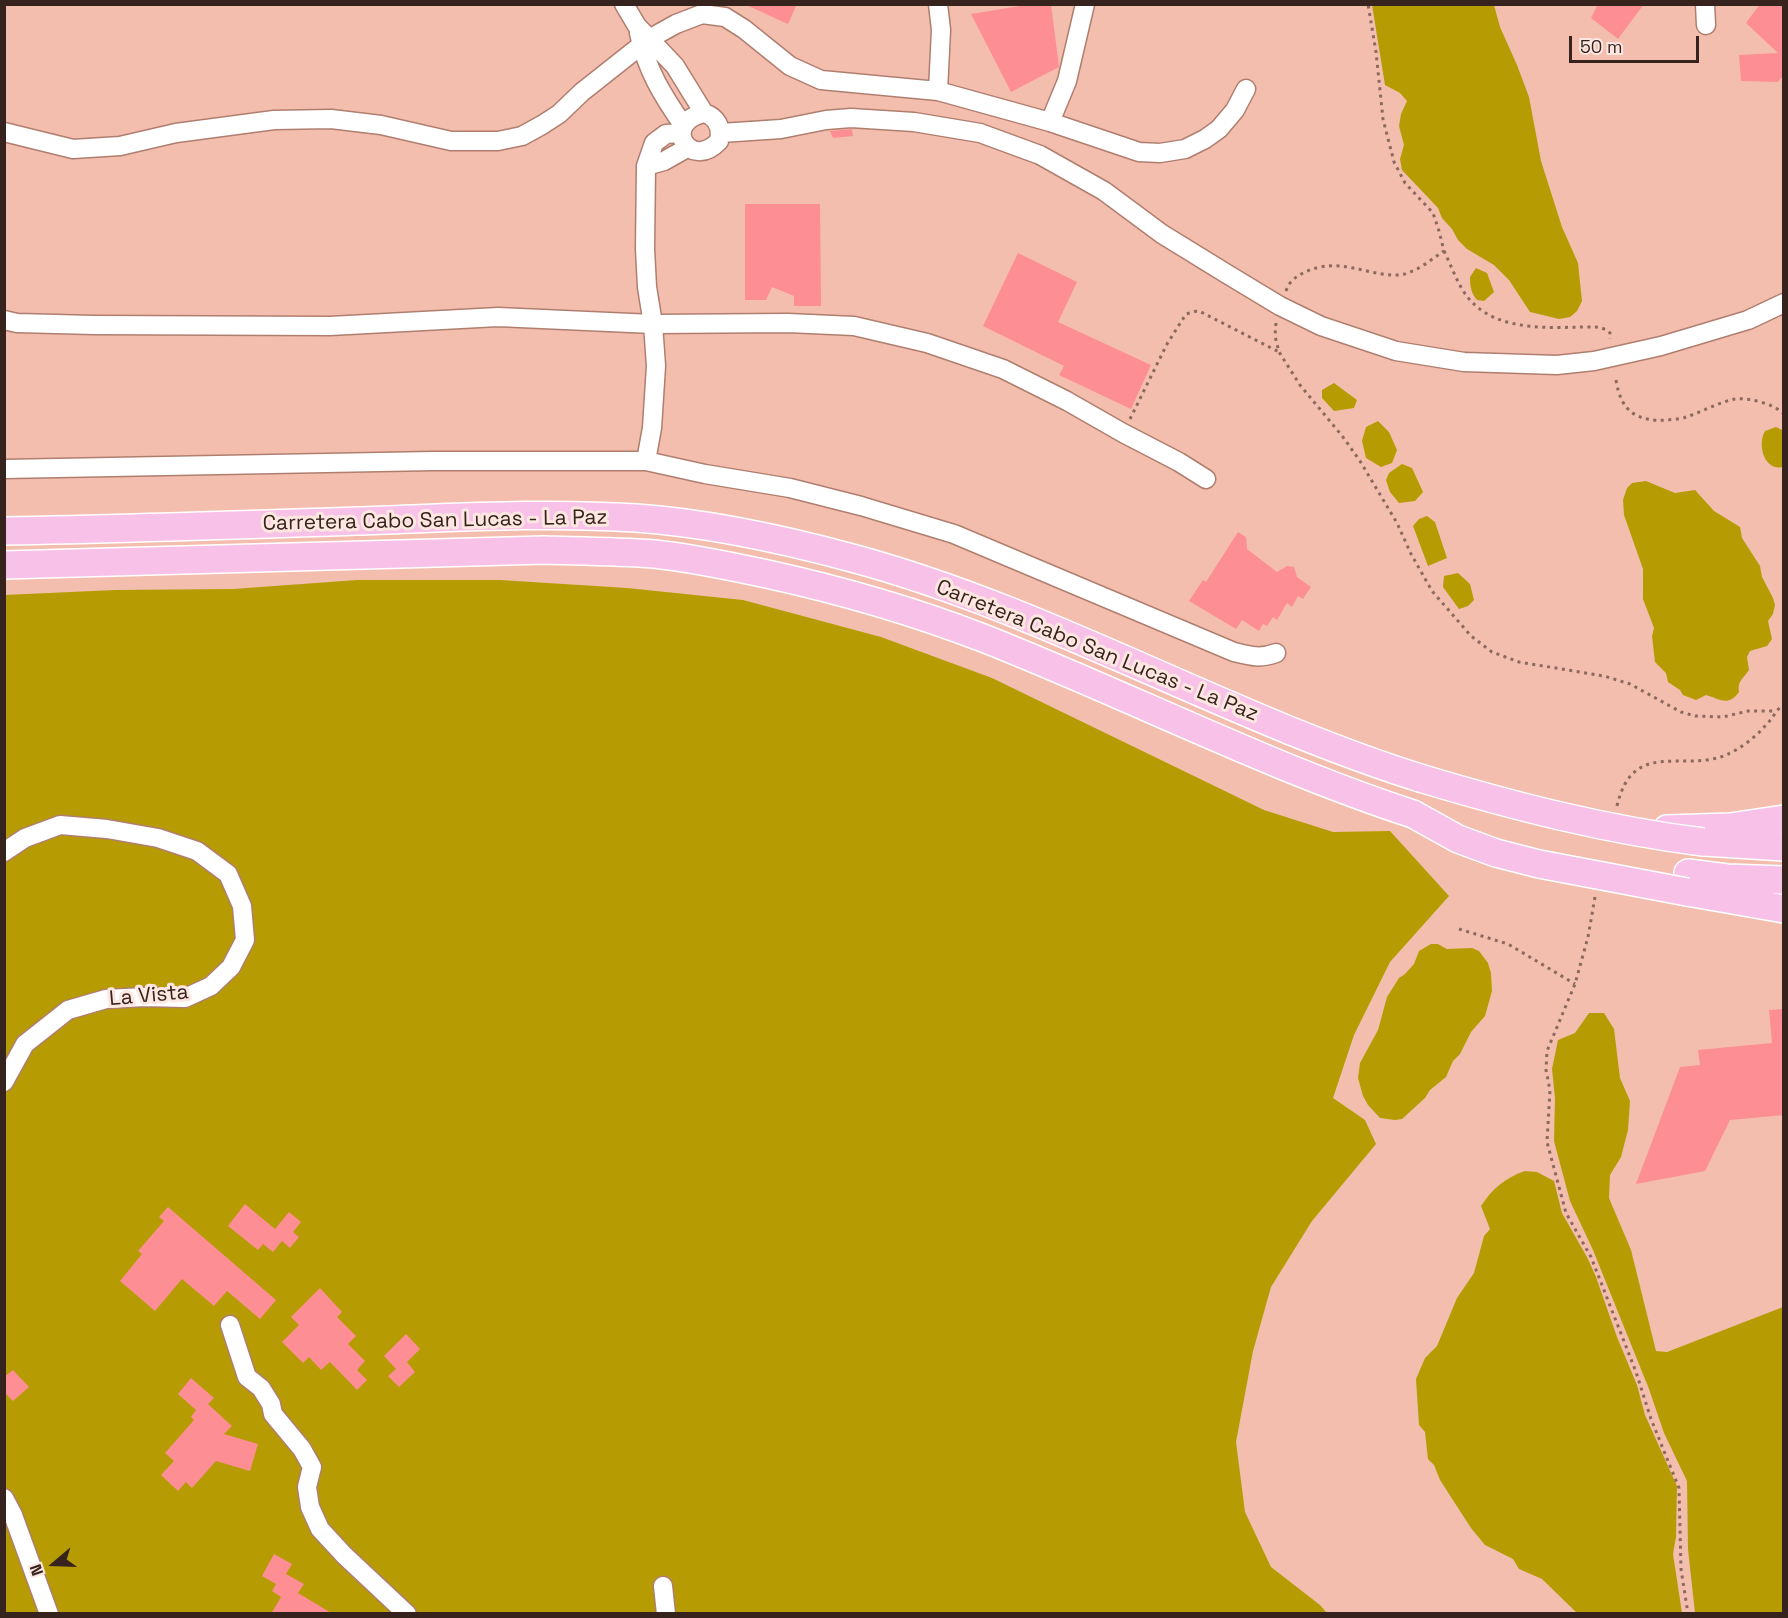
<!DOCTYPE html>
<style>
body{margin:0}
#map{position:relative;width:1788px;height:1618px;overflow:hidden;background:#f3beae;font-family:"Space Grotesk",sans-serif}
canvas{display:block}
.frame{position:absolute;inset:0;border:6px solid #37231d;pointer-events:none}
.north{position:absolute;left:24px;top:1534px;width:60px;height:60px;-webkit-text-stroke:4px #fee7e1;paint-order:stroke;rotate:251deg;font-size:16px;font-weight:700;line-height:24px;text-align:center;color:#37231d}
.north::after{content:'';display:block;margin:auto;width:21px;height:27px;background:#37231d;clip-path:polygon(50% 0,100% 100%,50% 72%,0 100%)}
.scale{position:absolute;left:1569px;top:36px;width:130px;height:27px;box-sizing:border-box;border:3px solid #37231d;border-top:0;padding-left:8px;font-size:18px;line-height:21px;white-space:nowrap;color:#37231d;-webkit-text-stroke:4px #fee7e1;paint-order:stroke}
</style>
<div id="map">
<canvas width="1788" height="1618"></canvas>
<div class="frame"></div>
<div class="north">N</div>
<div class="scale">50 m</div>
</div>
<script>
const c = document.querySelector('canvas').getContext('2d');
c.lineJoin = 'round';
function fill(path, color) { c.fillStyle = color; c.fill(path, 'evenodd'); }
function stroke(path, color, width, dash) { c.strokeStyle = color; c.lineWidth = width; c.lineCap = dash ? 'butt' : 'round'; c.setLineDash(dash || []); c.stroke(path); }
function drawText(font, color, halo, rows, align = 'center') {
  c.font = font + ' "Space Grotesk",sans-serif'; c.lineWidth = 6; c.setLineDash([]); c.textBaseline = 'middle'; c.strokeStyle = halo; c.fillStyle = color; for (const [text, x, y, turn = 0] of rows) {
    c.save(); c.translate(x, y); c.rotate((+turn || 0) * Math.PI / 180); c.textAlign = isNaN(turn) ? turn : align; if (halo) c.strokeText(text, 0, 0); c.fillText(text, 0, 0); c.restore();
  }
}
const green = new Path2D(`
 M1372,5H1494L1500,27L1517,65L1529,97L1541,161L1562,227L1578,263L1582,301L1577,311L1570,317L1559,319L1530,312L1509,280L1494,265L1467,249L1458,240L1452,229L1442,218L1438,208L1402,170L1400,159L1404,145L1399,126L1401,114L1407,101L1400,93L1385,85Z
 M1476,268L1487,273L1494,292L1484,301L1477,300C1471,293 1470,286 1470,277Z
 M1334,383L1357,400L1354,408L1334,411L1322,398V390Z
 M1378,421L1389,432L1397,450L1392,463L1381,467L1366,458L1362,441L1366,427Z
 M1776,427L1784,431L1783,467C1764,471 1757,445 1765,431Z
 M1402,464L1412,468L1423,492L1415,501L1399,503L1390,492L1386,480L1389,473Z
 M1646,481L1675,493L1695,490L1714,511L1740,527L1742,538L1760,566L1762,577L1773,598L1775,605L1773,614L1768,621L1772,639L1767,646L1750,651L1747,657L1749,670C1743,679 1737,681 1739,692C1728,707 1720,699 1706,695L1696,700L1683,695L1680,690L1668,682L1666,673L1655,662L1652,636L1654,628L1643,599V569L1624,515L1623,500L1627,488L1632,483Z
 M1427,516L1435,522L1447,558L1428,566L1413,526L1419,519Z
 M1458,573L1470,584L1474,600L1468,606L1459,609L1443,587L1444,576Z
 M357,580H500L627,588L743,600L881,637L992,678L1264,810L1333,832L1390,831L1449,896L1390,962L1354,1035L1333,1098L1365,1120L1376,1144L1312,1221L1271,1287L1253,1351L1236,1442L1245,1512L1271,1567L1320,1605L1327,1613H5L4,595L115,590L233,589Z
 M1431,944H1438L1447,949L1472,948L1479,951L1488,963L1491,973L1492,991L1485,1016L1471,1032L1460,1054L1453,1061L1446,1077L1430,1090L1425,1098L1402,1119L1395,1120L1380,1118L1368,1105L1363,1096L1358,1078L1360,1063L1378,1030L1387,997L1399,978L1405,974L1414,964L1419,951Z
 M1589,1013H1604L1614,1029L1620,1078L1630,1101L1628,1130L1621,1157L1610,1175L1609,1198L1631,1250L1656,1351L1667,1352L1783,1307V1613H1695L1688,1549L1687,1481L1664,1433L1649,1389L1593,1250L1570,1201L1554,1141L1555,1098L1552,1069L1558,1040L1575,1033Z
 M1525,1171L1537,1172L1554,1181L1562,1213L1588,1259L1596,1277L1617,1337L1637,1385L1645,1415L1677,1486L1676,1537L1673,1554L1682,1613H1577L1542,1579L1519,1569L1513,1559L1485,1545L1471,1528L1440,1480L1434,1465L1428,1459L1425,1432L1419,1425L1416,1379L1425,1358L1437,1346L1457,1298L1474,1273L1484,1236L1490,1229L1481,1206C1492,1189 1505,1178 1525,1171Z`);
const building = new Path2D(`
 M744,4H797L788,24Z
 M1032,4H1051L1059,67L1011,92L971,14Z
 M1598,4H1644L1618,39L1591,18Z
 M1760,4H1784V75L1778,82L1741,81L1739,55L1778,53L1746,23Z
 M852,129L853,136L833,138L830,131Z
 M745,204H820L821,306H794V296L772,287L766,300H745Z
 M1018,253L1077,282L1058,322L1151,365L1131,409L1059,375L1064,366L983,326Z
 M1238,532L1246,537L1247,549L1277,572L1287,566L1294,567L1297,577L1311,587L1303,599L1298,596L1292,607L1287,603L1277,620L1273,617L1267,626L1263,624L1259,631L1242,620L1236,629L1189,601L1203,580L1206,582Z
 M1784,1009V1115L1730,1120L1705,1171L1636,1184L1680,1067L1700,1065L1698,1050L1772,1043L1769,1010Z
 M245,1204L275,1229L289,1212L301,1222L293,1232L299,1237L290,1248L282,1241L273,1252L263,1244L258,1250L228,1226Z
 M168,1207L276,1300L260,1319L227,1291L214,1306L182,1279L155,1311L120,1281L142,1254L138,1251L164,1221L159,1217Z
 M320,1288L342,1312L337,1317L356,1336L348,1344L365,1361L357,1370L367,1380L357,1390L330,1362L321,1370L309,1357L303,1363L282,1342L299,1325L291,1317Z
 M406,1334L420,1349L407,1362L415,1372L399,1387L388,1376L396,1369L384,1356Z
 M13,1370L29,1387L13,1401L4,1392V1377Z
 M191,1378L214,1398L208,1404L232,1426L224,1434L258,1444L250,1471L216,1461L192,1488L186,1482L178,1491L161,1475L174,1461L165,1453L194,1420L191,1417L196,1410L178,1394Z
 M274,1554L292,1564L286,1574L304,1584L298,1593L333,1614H271L281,1597L272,1591L276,1584L262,1576Z`);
const path = new Path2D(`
 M1444,251C1450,263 1455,277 1462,289C1487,331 1540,328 1584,327C1594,327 1603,326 1610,333V339
 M1286,291C1289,281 1297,276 1305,272C1340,256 1366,276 1398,275C1415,274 1430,260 1444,251L1439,231L1433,213L1405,183L1394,162L1383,119L1376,52L1368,4
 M1276,323L1275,336L1279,352L1300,385L1343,437L1360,461L1397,523L1411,554L1432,591L1471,636L1492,652L1519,662L1604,676L1630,684L1681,712L1695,716L1723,717L1748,711H1776
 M1616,380C1621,412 1637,422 1668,420C1674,419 1681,419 1686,417C1702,412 1719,402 1735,399C1748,397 1774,404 1784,414
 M1130,419L1167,344L1186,314L1197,311L1201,312L1279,352
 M1617,806C1633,738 1682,773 1726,755C1740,749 1756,737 1766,725C1773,718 1776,710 1784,704
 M1595,897L1588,937L1575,984L1547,1051L1546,1070L1550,1090L1547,1142L1566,1213L1591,1257L1636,1372L1651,1419L1679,1488L1681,1569L1688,1614
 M1459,929L1508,944L1575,984`);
const minor = new Path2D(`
 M624,4L637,26L675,66L704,113
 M1705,4L1706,25
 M639,33C646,69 663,96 683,125
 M938,91L941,30L938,4
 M704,113C717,117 722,127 719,141C690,172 660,123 704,113Z
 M1050,122L1067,81L1085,4
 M4,132L73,149L120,146L176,133L274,120L331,119L381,125L451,141H498L522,136L542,125L559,114L582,92L649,39L676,24L702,14L725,17L744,29L790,66L821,80L938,91L1050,122L1139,152L1160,153L1185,149L1205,139L1219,129L1235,110L1246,89
 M721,133L781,129L826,120L851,118L914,122L980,133L1040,155L1104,191L1162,234L1227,274L1280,306L1321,326L1396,351L1464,362L1557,365L1594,361L1661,346L1748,320L1784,303
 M646,166L664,161L687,148
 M4,320L17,323L94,325L330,326L498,317L653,324L788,323L854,326L927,343L1003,369L1067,401L1123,433L1179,462L1206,479
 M646,461L652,428L656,366L653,324L647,287L645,249L646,166L654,143L666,134L681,133
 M4,469L433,461H646L705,474L790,488L861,506L954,534L1234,652C1250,656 1260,659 1276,653
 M4,852L25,838L60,825L107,829L158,838L197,851L228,874L242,906L245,940L231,967L211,986L185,998L145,997L106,999L68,1010L25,1044L4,1082
 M230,1325L247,1377L261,1388L271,1404L273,1414L302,1449L312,1467L307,1487L310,1507L320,1529L344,1555L407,1614
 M4,1498L13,1515L49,1614
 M663,1586L666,1614`);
const highway = new Path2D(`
 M4,531C122,529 239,525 357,521C450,518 543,512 636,518C708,523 782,539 852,558C1049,611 1226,717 1420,778
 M4,565L544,550C580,551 617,551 654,554C692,558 730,566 767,574C840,590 913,611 983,638C1128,695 1266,766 1413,814
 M1667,829L1730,827L1784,819
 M1704,842L1784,847
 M1688,873L1727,878L1784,880
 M1687,892L1784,909`);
const highwayBridge = new Path2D(`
 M1420,778C1513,806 1606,830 1703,842
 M1413,814L1458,839L1496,853L1539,864L1687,892`);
const streetNames = [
 ["Carretera Cabo San Lucas - La Paz",435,521,-1],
 ["Carretera Cabo San Lucas - La Paz",1097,651,22],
 ["La Vista",149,996,-5]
];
fill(green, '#b69c02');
fill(building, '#fd8e94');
stroke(minor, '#b07e6f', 21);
stroke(highway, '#fff', 30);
stroke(path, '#8c695f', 3, [3, 4.5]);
stroke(minor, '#fff', 18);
stroke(highway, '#f8c1e8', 27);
stroke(highwayBridge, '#fff', 30, []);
stroke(highwayBridge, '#f8c1e8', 27);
drawText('21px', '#37231d', '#fee7e1', streetNames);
</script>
